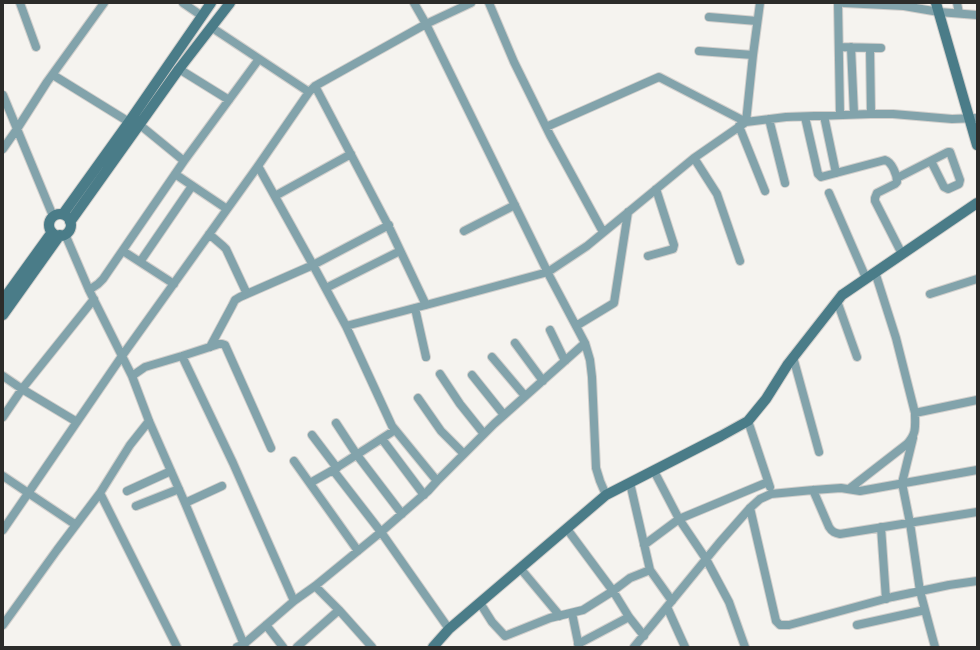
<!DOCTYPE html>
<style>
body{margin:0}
#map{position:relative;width:980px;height:650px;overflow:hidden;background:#f5f3ef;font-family:Figtree,sans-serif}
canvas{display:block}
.frame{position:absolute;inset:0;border:4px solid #2c2c2a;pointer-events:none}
</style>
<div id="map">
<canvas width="980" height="650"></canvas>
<div class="frame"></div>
</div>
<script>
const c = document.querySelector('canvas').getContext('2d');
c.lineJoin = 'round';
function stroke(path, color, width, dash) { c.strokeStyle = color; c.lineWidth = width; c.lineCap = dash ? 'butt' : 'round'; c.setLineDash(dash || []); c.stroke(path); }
const street = new Path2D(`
 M20,3L36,47
 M183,3L202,16
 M414,3L426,24L550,277L585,343L590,360L592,377L596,468L600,481L606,495
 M489,3L514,62L550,135L603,232
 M838,3L840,115
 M844,3L904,6L939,12L977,15
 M957,3L959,13
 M709,17L757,21
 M211,27L309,92
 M839,47L881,48
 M851,47L854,114
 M870,48L871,114
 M699,51L753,55
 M179,69L229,100
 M53,75L129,122
 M315,86L389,227L426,305L548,272L587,246L694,158L746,122L786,117L871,114H893L952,119L977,118
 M3,95L53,216
 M824,116L836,173
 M805,117L818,174L821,177L885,160C892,162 897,175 897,182L895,184L877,193L875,198V201L902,254
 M769,119L785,183
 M140,125L184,161
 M739,126L765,191
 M546,127L659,77L746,122L753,55L760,3
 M3,149L17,129L47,82L104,3
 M694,158L717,194L740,261
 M258,166L313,265L346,326L392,426L437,481
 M175,174L227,209
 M897,178L948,152H950L960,180L959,184L948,189L944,187L931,161
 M829,193L866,278
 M275,196L351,154
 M464,231L515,205
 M65,234L89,290L132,376L149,421L185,503L245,647
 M209,234L223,246L226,249L247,294
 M123,251L174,284
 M648,256L673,249L674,245L656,189
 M140,262L192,186
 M875,272L896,338L915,413L977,400
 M326,288L400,251
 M89,290L98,284L103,279L184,161L259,59
 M930,294L977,279
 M837,301L857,357
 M415,308L426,357
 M346,326L426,305
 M576,326L614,303L628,212
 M550,330L565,361
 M515,343L543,381
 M210,347L232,306L235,300L240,297L313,265L389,225
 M182,356L233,463L294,601
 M492,357L525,396
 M793,357L819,452
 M440,374L460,404L484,434
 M472,375L504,415
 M3,376L22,389L77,422
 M132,376L145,367L182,356L219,344H222L225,345L271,448
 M418,398L441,431L464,454
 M3,417L22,389L94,299
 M149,421L130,445L100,493L177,647
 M748,421L770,487
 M336,423L357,455L402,514
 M312,435L337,468
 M913,438L902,483L910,523L920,591L935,647
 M382,439L424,495
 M294,461L358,551
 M333,470L381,532L449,629
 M654,471L679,519L706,559L729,602L745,647
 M3,476L76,525
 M310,483L333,470L395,430
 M849,489L907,444C917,433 915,427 915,413
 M813,490L829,527C832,532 835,533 840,534L977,512
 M127,491L171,471
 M185,503L222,486
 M136,506L179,489
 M750,508L776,621L780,625H789L892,597L949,585L977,581
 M881,527L886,599
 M567,529L613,591L629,617L644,636
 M3,530L122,356L258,166L309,92L315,86L426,24L471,3
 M644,545L679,519L768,482
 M520,568L560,616
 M650,570L672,601
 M315,586L339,610L372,647
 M480,603L492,622L505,636L550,618L583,610L613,591L630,578L650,570L630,483
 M667,607L685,647
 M572,613L579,647
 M3,625L57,550L100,493
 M266,625L283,647
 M857,625L925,610
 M578,644L629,617
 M237,647L244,644L294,601L315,586L381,532L428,491L437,481L494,424L585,343
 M297,647L339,610
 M634,647L720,542L750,508L760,499L771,494L813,490L841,488L860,491L977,470`);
const secondary = new Path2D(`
 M936,3L977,145
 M63,214L129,122L211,3
 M49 225a11 11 0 1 1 22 0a11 11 0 1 1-22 0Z
 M70,222L179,69L230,3
 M3,300L52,232
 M3,315L60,235
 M433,647L449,629L606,495L721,436L748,421L766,399L788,364L842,295L977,203`);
stroke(street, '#d1cfcc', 10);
stroke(secondary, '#d1cfcc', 12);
stroke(street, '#82a3ab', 8);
stroke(secondary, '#4a7c88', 10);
</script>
